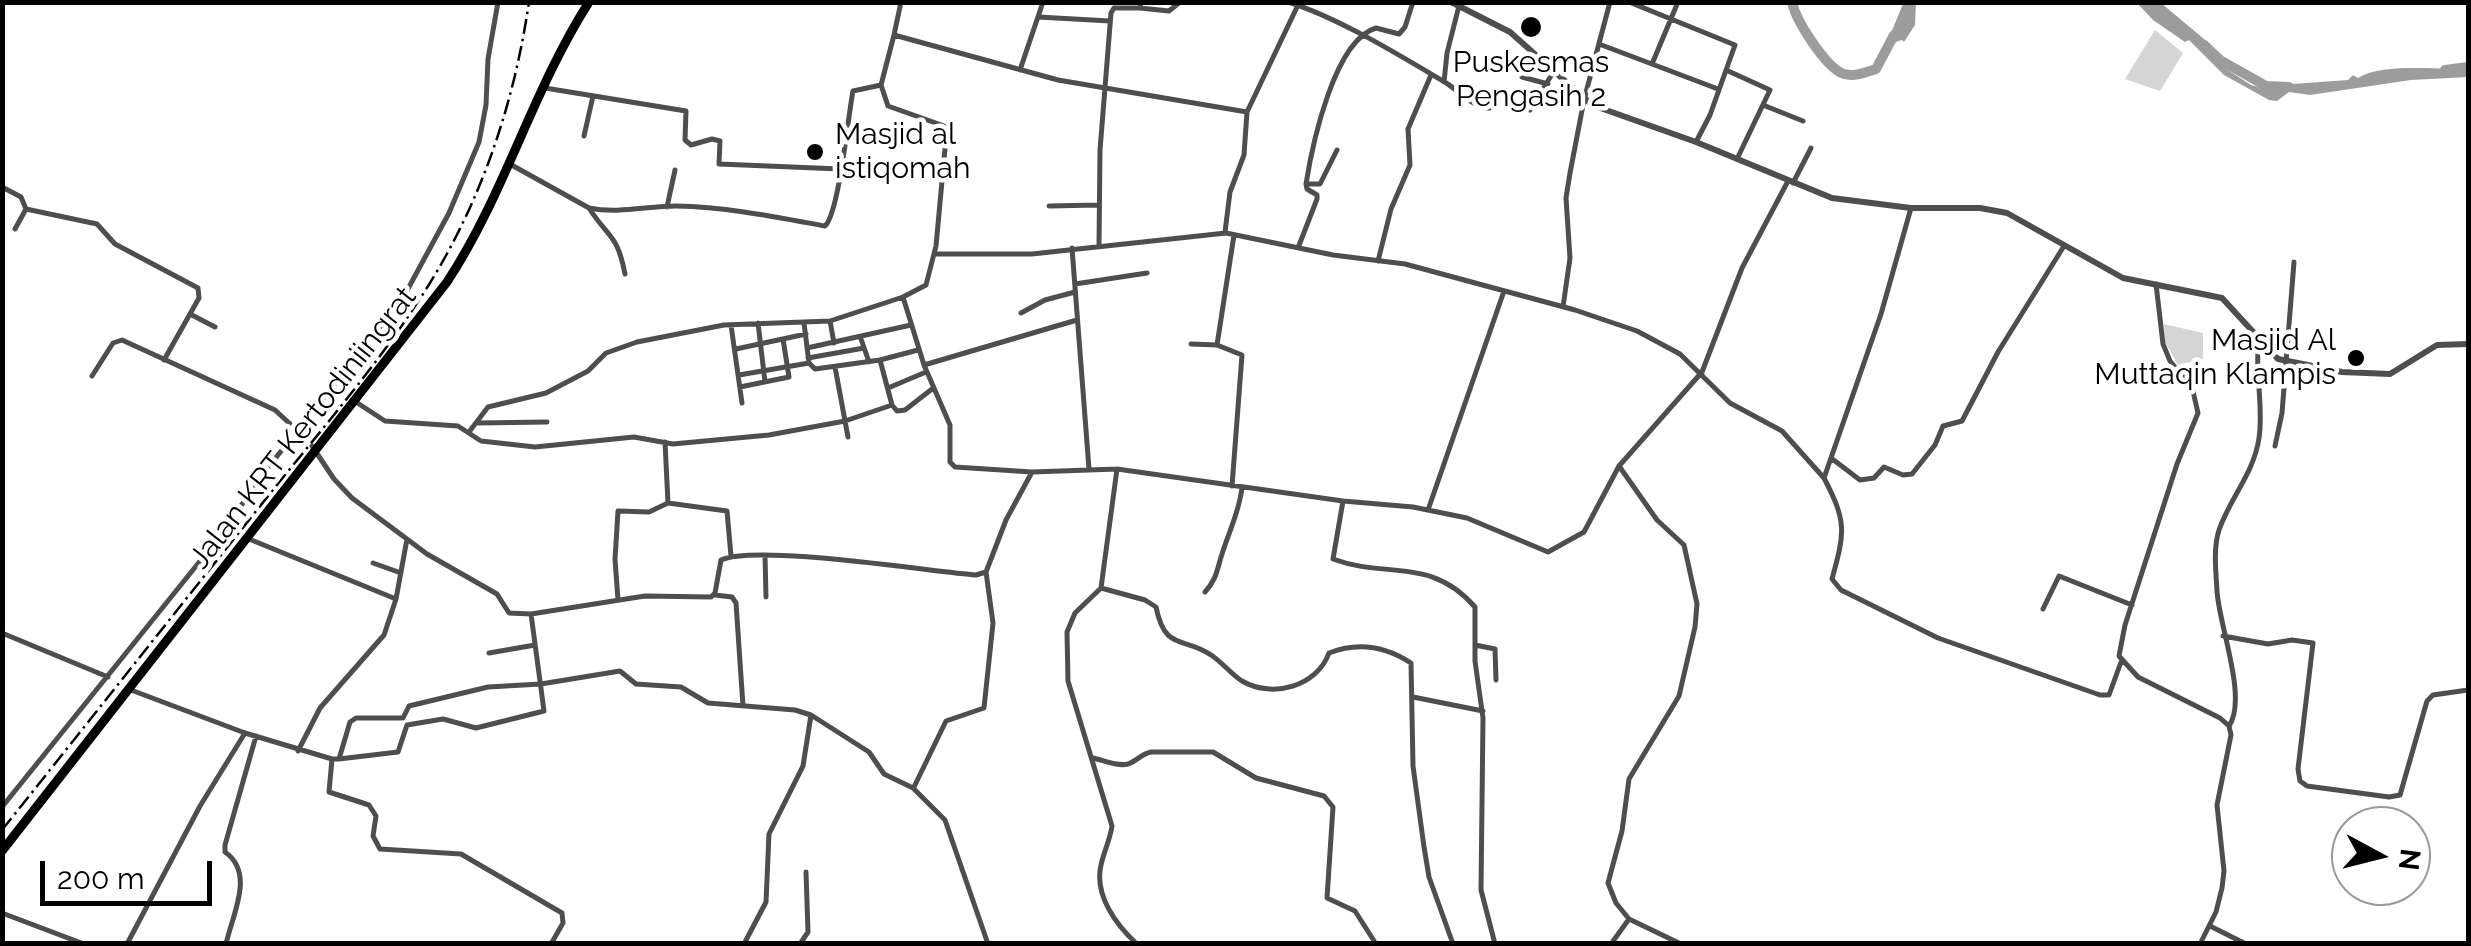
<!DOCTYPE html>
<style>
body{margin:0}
#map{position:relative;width:2471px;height:946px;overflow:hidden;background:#fff;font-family:Raleway,sans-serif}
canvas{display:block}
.frame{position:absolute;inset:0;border:5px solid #000;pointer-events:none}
.north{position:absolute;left:2331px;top:806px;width:100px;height:100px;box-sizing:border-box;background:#fff;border:2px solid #999;border-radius:50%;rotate:97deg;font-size:28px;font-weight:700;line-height:40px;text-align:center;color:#000}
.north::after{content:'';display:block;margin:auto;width:35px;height:45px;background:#000;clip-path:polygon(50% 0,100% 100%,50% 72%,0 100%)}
.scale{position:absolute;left:40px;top:861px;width:172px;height:45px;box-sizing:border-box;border:5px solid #000;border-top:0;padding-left:12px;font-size:30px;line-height:35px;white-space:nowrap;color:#000;-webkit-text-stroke:8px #fff;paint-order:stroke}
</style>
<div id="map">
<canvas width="2471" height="946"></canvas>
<div class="frame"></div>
<div class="north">N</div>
<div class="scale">200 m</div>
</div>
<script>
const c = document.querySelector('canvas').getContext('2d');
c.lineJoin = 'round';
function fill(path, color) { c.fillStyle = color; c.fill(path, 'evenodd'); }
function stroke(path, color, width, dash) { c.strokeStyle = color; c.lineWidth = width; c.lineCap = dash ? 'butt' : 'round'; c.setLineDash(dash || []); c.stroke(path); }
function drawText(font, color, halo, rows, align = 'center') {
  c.font = font + ' Raleway,sans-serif'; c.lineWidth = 9; c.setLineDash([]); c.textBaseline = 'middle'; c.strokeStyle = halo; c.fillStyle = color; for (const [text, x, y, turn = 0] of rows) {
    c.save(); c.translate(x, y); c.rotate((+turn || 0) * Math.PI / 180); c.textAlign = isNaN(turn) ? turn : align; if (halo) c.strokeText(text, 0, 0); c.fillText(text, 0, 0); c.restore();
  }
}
const green = new Path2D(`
 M2155,30L2183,53L2160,91L2125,79Z
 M2164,324L2203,333V359L2178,365L2165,342Z`);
const water = new Path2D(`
 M1916,3L1915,25L1904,42L1902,40L1886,45L1903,4Z
 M2137,3H2161L2210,44L2217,63L2251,85L2266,89L2279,85L2348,80L2353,75L2358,78C2385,62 2439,71 2468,68V77L2411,80L2310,95L2289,92L2277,101L2269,100L2224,75L2189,40L2185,42L2153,20Z`);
const river = new Path2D(`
 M1792,2C1796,21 1826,68 1844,74C1855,77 1866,72 1876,69L1894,35
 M2204,45L2220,60L2266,86L2289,87
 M2445,70L2468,67`);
const minor = new Path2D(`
 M901,2L894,35L1058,80L1247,112
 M1288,2C1337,17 1399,55 1443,81C1459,90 1472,108 1490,108L1495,99L1530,110L1554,71
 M1629,2L1735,45L1710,115L1696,142
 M1140,8L1169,11L1180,2
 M1038,17L1110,21
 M1599,44L1718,89
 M1652,64L1678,2
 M1020,70L1043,2
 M1726,70L1770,90L1737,159
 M1522,77L1548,84
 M1444,82L1447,53L1460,2
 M545,88L686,111L685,140L691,145L712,139L720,141L719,164L840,169
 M1763,105L1803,121
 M584,136L593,96
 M508,163L589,208C619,214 647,206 676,206C727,207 776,217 825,226C839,213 848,116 853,91L881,85
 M1793,183L1811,148
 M1306,184H1320L1337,150
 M2,187L21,197L26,209
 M1049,206L1098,205
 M667,207L675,170
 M589,208C608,238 617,233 625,274
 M26,209L97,224L115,244L198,288L199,298L164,360
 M15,229L26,209
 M1225,232L1230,192L1244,155L1247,112L1298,5
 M1099,245L1100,150L1111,13L1114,8H1140L1141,2
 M1072,248L1089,469
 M1298,248L1317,199V195L1307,189L1306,184C1312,146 1334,40 1376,28L1399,34L1405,27L1413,2
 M935,254H1032L1226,233L1333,255L1405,264L1575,310L1637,331L1680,354L1730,403L1782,431L1824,478L1881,314L1911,208
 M1378,261L1391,209L1410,165L1408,129L1431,75
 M1075,284L1147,273
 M2156,284L2163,344L2170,361L2192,387L2198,413L2177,464L2125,625L2119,656L2138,677L2220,718L2229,726L2231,735L2217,805L2224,871L2222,888L2216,912L2200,944
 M903,297L924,365L950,425V462L955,467L1032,472L1117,469L1343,501L1413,507L1467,518L1548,552L1584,532L1619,466L1702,372L1742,268L1788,181
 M1563,307L1570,258L1566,198L1570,173L1584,100L1610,2
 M1021,313L1045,300L1075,292
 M190,314L215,327
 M830,321L834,343
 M758,323L765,382
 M804,323L809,363L815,369L880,360L918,350
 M731,325L742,403
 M861,339L869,362
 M1191,344L1217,345L1242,355L1232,486
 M1217,345L1234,235
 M807,348L911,325
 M736,349L806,334
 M808,358L864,348
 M880,360L892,405L897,411L905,410L932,389
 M924,365L1077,320
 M835,367L848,437
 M739,375L809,363
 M92,376L113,343L122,340L275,410L302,435
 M740,387L789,377L783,339
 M888,388L926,372
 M356,402L385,421L458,426L481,441L535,447L634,437L673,444L769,435L845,421L892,405
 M478,423L547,422
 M469,432L488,407L546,393L588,371L606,353L637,342L724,325L830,321L903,297L926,285L936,246L947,127L888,106L881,85L894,35
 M312,446L334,479L352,498L427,554L497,594L509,613L531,614L645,596L711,597L715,593L721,560C756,544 927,571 976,575L986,572
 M2275,446L2282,413L2294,262
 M1831,458L1860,480L1874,478L1884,467L1903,475L1912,474L1935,445L1943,426L1962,421L1998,352L2064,246
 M1619,466L1657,520L1684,545L1697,604L1695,627L1679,696L1629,779L1622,831L1608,883L1616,903L1629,919L1681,944
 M1117,469L1101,588L1075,613L1067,632L1068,681L1112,826C1110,840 1104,851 1101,865C1094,895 1116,925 1137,944
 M1824,478C1847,522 1845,532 1832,579L1841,590L1938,638L2100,695H2109L2121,662
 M1343,501L1333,559C1386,579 1431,556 1475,607V661L1483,718L1481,890L1495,944
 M668,503L727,511L731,556
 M1428,510L1504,291
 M249,539L396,599
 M765,556L766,597
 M373,563L401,573
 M1101,588L1145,600L1156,607C1165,652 1184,636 1211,655C1222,662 1231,674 1242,681C1273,699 1317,686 1329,653C1357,642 1385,646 1411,663L1413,766L1424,847L1429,877L1453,944
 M1205,592C1217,579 1217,569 1222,554C1229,531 1239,513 1242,488
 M715,595L732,597L736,603L743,706
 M618,600L615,559L618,511L649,512L668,503L665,442
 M2043,609L2059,576L2132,605
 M2,633L108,677
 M2223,636L2268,644L2292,640L2313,643L2298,769L2300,781L2307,786L2389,797L2400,795L2427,701L2433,695L2468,690
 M1475,645L1495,649L1496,680
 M489,653L535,645
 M131,690L245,733L332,759H339L350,722L356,718H403L409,706L488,687L541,684L620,671L636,684L681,687L708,703L795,710L811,715L869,752L884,774L913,788L945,820L988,944
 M1413,697L1483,711
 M2229,726C2248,698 2219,626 2217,591C2216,571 2213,549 2219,530C2230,498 2254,473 2259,438C2264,405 2254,372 2259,339
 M298,751L320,708L384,635L396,599L407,539
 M1093,758C1103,760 1118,767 1128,764C1137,761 1141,754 1151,752H1213L1256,778L1324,796L1333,807L1327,898L1355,911L1376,944
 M332,759L329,792L369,805L376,816L373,836L380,849L461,854L562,913L563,923L551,944
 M339,759L398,752L407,725L443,719L476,728L544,711L531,614
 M914,787L946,721L984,708L993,623L986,572L1006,520L1032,472
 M2,807L213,545L270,465L403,298L449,213L479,142L486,105L488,59L498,2
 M2,913L84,944
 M2210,926L2246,944
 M127,944L200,806L245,733
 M226,944C233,913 255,873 225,852V845L256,736
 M744,944L766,902L769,834L803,766L811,715
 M800,944L808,932L806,872
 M1611,944L1629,919`);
const tertiary = new Path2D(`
 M1451,2L1510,32L1592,105L1696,142L1832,198L1911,208H1980L2007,213L2123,278L2222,298L2278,359L2342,372L2390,374L2437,345L2468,344`);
const primary = new Path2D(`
 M2,851L447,282C505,194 532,91 589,2`);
const rail = new Path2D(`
 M2,830C86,725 169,620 253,515C315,436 384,360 436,273C485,190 515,98 529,2`);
const markers = [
 [1531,27,12,"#000"],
 [815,152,10,"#000"],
 [2356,358,10,"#000"]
];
const poiNames = [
 ["Puskesmas",1531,63],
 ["Pengasih 2",1531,97],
 ["Masjid al",835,135,"left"],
 ["istiqomah",835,169,"left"],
 ["Masjid Al",2336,341,"right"],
 ["Muttaqin Klampis",2336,375,"right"]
];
const streetNames = [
 ["Jalan KRT Kertodiniingrat",303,428,-52]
];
fill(green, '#d5d5d5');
fill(water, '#9c9c9c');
stroke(river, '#9c9c9c', 10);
stroke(minor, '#4e4e4e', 5);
stroke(tertiary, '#4e4e4e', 6);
stroke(primary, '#000', 9);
stroke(rail, '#000', 2.5, [15, 5, 2.5, 5]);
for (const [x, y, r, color] of markers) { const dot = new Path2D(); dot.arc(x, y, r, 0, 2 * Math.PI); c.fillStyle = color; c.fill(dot); stroke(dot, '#fff', 4); }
drawText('30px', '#000', '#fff', poiNames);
drawText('30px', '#000', '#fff', streetNames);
</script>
